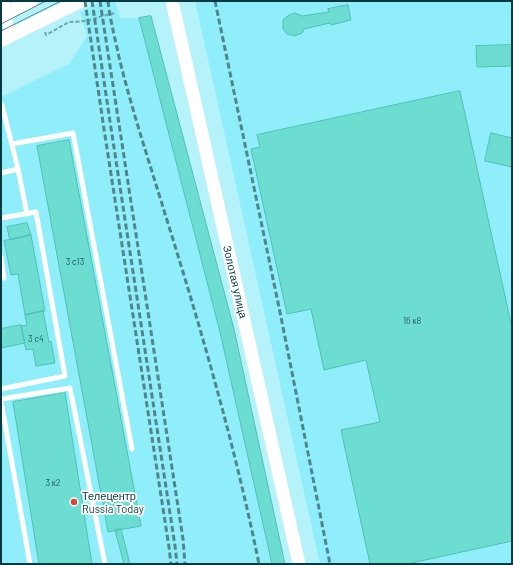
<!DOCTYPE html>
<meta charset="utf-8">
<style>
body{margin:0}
#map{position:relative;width:513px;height:565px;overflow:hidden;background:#b5f2fa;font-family:Barlow,sans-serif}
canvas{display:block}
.frame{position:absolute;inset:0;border:2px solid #063a40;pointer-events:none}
</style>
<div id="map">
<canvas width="513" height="565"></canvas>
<div class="frame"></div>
</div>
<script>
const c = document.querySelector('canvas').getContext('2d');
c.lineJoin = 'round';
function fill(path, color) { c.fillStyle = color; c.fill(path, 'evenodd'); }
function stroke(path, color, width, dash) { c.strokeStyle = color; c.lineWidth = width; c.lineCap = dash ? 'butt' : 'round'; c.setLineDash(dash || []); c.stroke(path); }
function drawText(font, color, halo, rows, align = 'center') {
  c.font = font + ' Barlow,sans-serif'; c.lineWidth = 3.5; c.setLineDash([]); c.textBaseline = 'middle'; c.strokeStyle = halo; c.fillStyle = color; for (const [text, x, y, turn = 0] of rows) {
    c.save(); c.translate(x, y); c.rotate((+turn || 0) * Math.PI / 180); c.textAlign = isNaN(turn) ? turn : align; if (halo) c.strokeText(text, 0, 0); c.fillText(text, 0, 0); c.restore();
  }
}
const built = new Path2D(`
 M102,1H115L120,18H139L220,332L272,564H1V97L69,64L87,36L80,12Z
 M195,1H512V564H320Z`);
const building = new Path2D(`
 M348,5L351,20L331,25L330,23L304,29L302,33L295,36L287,34L283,29V20L289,15L295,13L302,16L329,12L328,9Z
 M151,16L234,329L285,564H272L220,332L139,18Z
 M512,45V66L477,67L476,46Z
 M460,91L512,328V541L407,564H370L341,430L380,422L366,360L324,370L311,309L287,314L251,149L260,147L257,135Z
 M491,133L512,138V167L485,161Z
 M69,140L141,526L108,532L37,146Z
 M27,223L31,235L10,240L7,227Z
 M31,235L45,311L25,315L18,274L11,275L4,241Z
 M43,311L49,342L51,341L55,363L36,366L33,349L26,350L21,326L27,325L25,315Z
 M21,325L25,343L1,348V329Z
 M65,393L92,564H39L13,402Z
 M121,529L130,564H124L115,530Z`);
const path = new Path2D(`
 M45,32L46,35L69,22L87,21L102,16L115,13`);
const service = new Path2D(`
 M1,104L2,105L18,169L1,173
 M12,144L73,133L132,449
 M18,169L27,214
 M1,218L36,212L65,376L1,389
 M1,257L4,278H1
 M1,399L70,388L105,564
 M1,401L30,564`);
const minor = new Path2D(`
 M4,1L10,36`);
const tertiary = new Path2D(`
 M172,1L299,564`);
const secondary = new Path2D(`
 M1,16L31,1
 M1,40L80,1`);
const tram = new Path2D(`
 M1,24L46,1
 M1,31L61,1`);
const rail = new Path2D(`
 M85,1L104,129L169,547L171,564
 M92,1L111,128L175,546L177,564
 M100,1L183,539L185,564
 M108,1C110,20 115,38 119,57C132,111 150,164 166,217C202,332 235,446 259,564
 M215,1L281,317L330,564`);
const markers = [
 [74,502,4,"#d64741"]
];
const numberNames = [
 ["3 с13",75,262],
 ["16 к8",412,321],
 ["3 с4",36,339],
 ["3 к2",53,483]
];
const streetNames = [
 ["Золотая улица",235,282,77]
];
const poiNames = [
 ["Телецентр",82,496],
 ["Russia Today",82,509]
];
fill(built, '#90edfa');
fill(building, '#6eddd1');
stroke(building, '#50c1b6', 1);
stroke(path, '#6ca6ad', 2, [4, 2]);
stroke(service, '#fff', 5);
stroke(minor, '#fff', 10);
stroke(tertiary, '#fff', 13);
stroke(secondary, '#fff', 14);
stroke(tram, '#4f868d', 1);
stroke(rail, '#4f868d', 3, [6, 3]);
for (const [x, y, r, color] of markers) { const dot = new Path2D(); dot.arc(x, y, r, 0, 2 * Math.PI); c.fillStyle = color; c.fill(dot); stroke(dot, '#fff', 1.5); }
drawText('9px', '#206364', null, numberNames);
drawText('11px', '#063a40', '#fff', streetNames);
drawText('11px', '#063a40', '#fff', poiNames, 'left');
</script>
